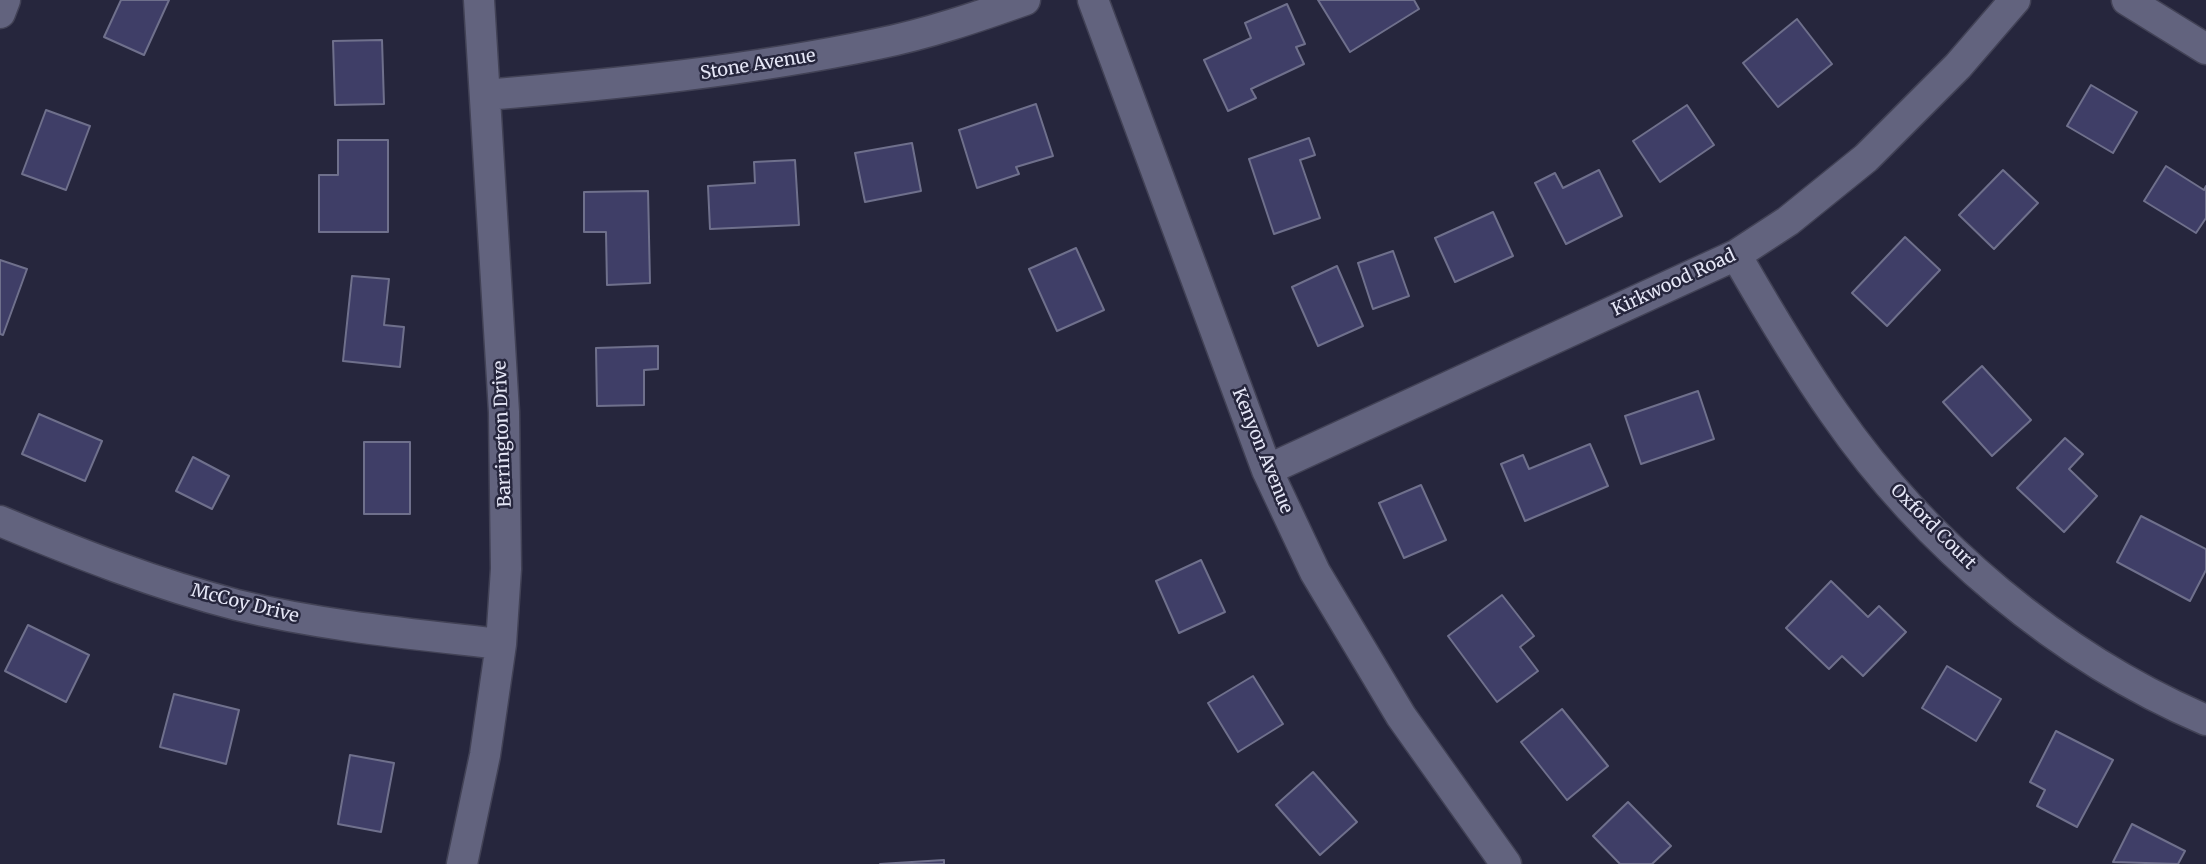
<!DOCTYPE html>
<style>
body{margin:0}
canvas{display:block;background:#26263d}
</style>
<canvas width="2206" height="864"></canvas>
<script>
const c = document.querySelector('canvas').getContext('2d');
c.lineJoin = 'round';
function fill(path, color) { c.fillStyle = color; c.fill(path, 'evenodd'); }
function stroke(path, color, width, dash) { c.strokeStyle = color; c.lineWidth = width; c.lineCap = dash ? 'butt' : 'round'; c.setLineDash(dash || []); c.stroke(path); }
function drawText(font, color, halo, rows, align = 'center') {
  c.font = font + ' Merriweather,serif'; c.lineWidth = 5; c.setLineDash([]); c.textBaseline = 'middle'; c.strokeStyle = halo; c.fillStyle = color; for (const [text, x, y, turn = 0] of rows) {
    c.save(); c.translate(x, y); c.rotate((+turn || 0) * Math.PI / 180); c.textAlign = isNaN(turn) ? turn : align; if (halo) c.strokeText(text, 0, 0); c.fillText(text, 0, 0); c.restore();
  }
}
const building = new Path2D(`
 M121,0H169L144,55L104,37Z
 M1318,0H1414L1419,9L1350,52Z
 M1287,4L1305,44L1296,47L1304,64L1251,89L1256,98L1228,111L1204,60L1251,38L1245,23Z
 M1797,19L1832,64L1778,107L1743,63Z
 M382,40L384,104L335,105L333,41Z
 M2091,85L2137,112L2113,153L2067,126Z
 M1036,104L1053,156L1016,167L1019,174L977,188L959,130Z
 M1687,105L1714,145L1660,182L1633,141Z
 M46,110L90,126L66,190L22,174Z
 M1309,138L1315,155L1300,160L1320,218L1274,234L1249,159Z
 M338,140H388V232H319V175H338Z
 M912,143L921,191L865,202L855,153Z
 M795,160L799,225L710,229L708,186L755,183L754,162Z
 M2166,166L2204,190L2206,186V218L2196,233L2144,201Z
 M1599,170L1622,216L1566,244L1535,183L1555,173L1563,188Z
 M2003,170L2038,203L1994,249L1959,215Z
 M648,191L650,283L607,285L606,232H584V192Z
 M1493,212L1513,256L1455,282L1435,238Z
 M1905,237L1940,270L1887,326L1852,293Z
 M1076,248L1104,310L1057,331L1029,269Z
 M1393,251L1409,296L1373,309L1358,263Z
 M0,260L27,269L3,335L0,334Z
 M1337,266L1363,326L1318,346L1292,287Z
 M352,276L389,279L384,325L404,327L400,367L343,361Z
 M658,346V369L644,370V405L597,406L596,348Z
 M1982,366L2031,420L1992,456L1943,402Z
 M1698,391L1714,439L1641,464L1625,416Z
 M39,414L102,441L85,481L22,454Z
 M2065,438L2083,454L2069,469L2097,496L2064,532L2017,488Z
 M364,442H410V514H364Z
 M1590,444L1608,486L1525,521L1501,464L1523,455L1529,469Z
 M193,457L229,476L212,509L176,491Z
 M1421,485L1446,540L1404,558L1379,503Z
 M2141,516L2206,549V570L2190,601L2117,562Z
 M1201,560L1225,612L1179,633L1156,581Z
 M1831,581L1868,617L1879,606L1906,632L1863,676L1842,656L1829,669L1786,628Z
 M1502,595L1534,636L1520,647L1538,671L1497,702L1448,636Z
 M28,625L89,655L66,702L5,671Z
 M1947,666L2001,699L1976,741L1922,708Z
 M1253,676L1283,724L1238,752L1208,703Z
 M174,694L239,710L226,764L160,747Z
 M1562,709L1608,766L1567,800L1521,742Z
 M2056,731L2113,760L2077,827L2037,806L2045,790L2030,782Z
 M350,755L394,763L381,832L338,824Z
 M1313,772L1357,822L1320,855L1276,805Z
 M1628,802L1671,846L1652,864H1620L1593,836Z
 M2132,824L2185,851L2178,864L2113,862Z
 M944,860V864H880Z`);
const minor = new Path2D(`
 M1093,0L1267,470L1315,572L1401,716L1506,864
 M2127,0L2206,49
 M0,13L5,0
 M485,95C617,84 747,71 877,44C927,34 977,17 1025,0
 M1736,255C1767,309 1798,362 1834,413C1924,543 2060,658 2206,720
 M1267,470L1736,255L1788,221L1866,158L1958,66L2015,0
 M0,521C77,553 156,584 237,605C323,626 413,634 501,644
 M462,864L485,755L501,644L506,569L504,412L479,0`);
const streetNames = [
 ["Stone Avenue",758,65,-9],
 ["Kirkwood Road",1674,283,-25],
 ["Barrington Drive",503,434,-92],
 ["Kenyon Avenue",1262,451,68],
 ["Oxford Court",1933,527,45],
 ["McCoy Drive",245,604,14]
];
fill(building, '#3f3e67');
stroke(building, '#6f708c', 2);
stroke(minor, '#424256', 33);
stroke(minor, '#62637e', 30);
drawText('18px', '#e5e6f6', '#26263d', streetNames);
</script>
